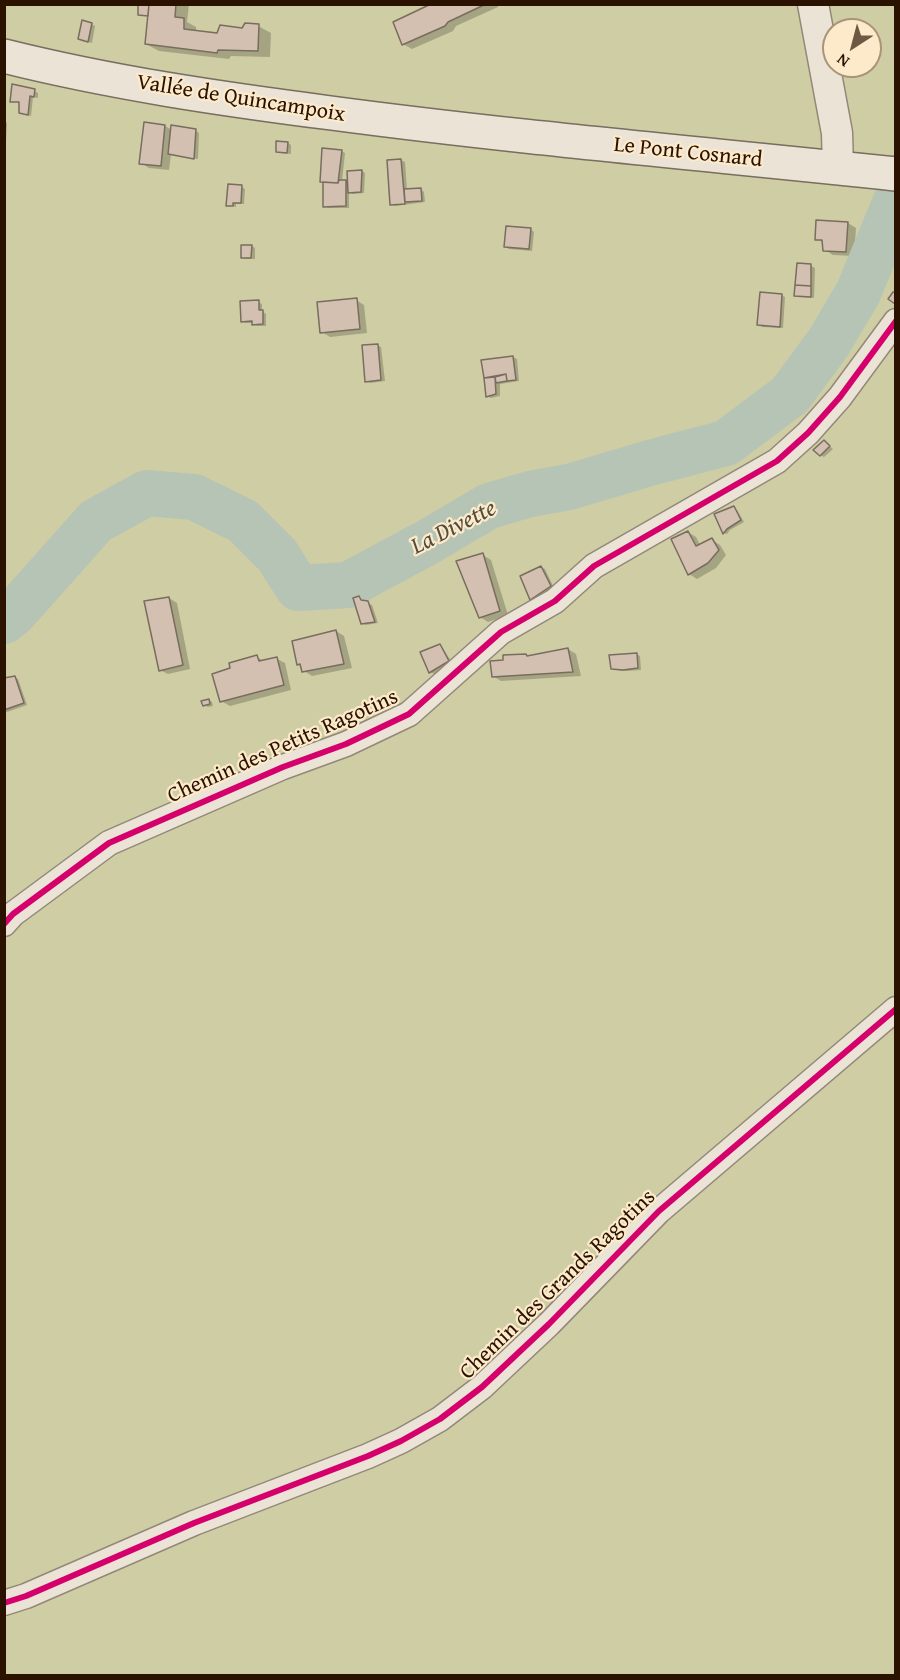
<!DOCTYPE html>
<meta charset="utf-8">
<style>
body{margin:0}
#map{position:relative;width:900px;height:1680px;overflow:hidden;background:#e8dac0;font-family:"Gentium Book Plus",serif}
canvas{display:block}
.frame{position:absolute;inset:0;border:6px solid #2b1200;pointer-events:none}
.north{position:absolute;left:822px;top:18px;width:60px;height:60px;box-sizing:border-box;background:#fceaca;border:2px solid #a89479;border-radius:50%;rotate:216deg;font-size:16px;font-weight:700;line-height:24px;text-align:center;color:#2b1200}
.north::after{content:'';display:block;margin:auto;width:21px;height:27px;background:#6d5843;clip-path:polygon(50% 0,100% 100%,50% 72%,0 100%)}
</style>
<div id="map">
<canvas width="900" height="1680"></canvas>
<div class="frame"></div>
<div class="north">N</div>
</div>
<script>
const c = document.querySelector('canvas').getContext('2d');
c.lineJoin = 'round';
function fill(path, color) { c.fillStyle = color; c.fill(path, 'evenodd'); }
function stroke(path, color, width, dash) { c.strokeStyle = color; c.lineWidth = width; c.lineCap = dash ? 'butt' : 'round'; c.setLineDash(dash || []); c.stroke(path); }
function drawText(font, color, halo, rows, align = 'center') {
  c.font = font + ' "Gentium Book Plus",serif'; c.lineWidth = 4.5; c.setLineDash([]); c.textBaseline = 'middle'; c.strokeStyle = halo; c.fillStyle = color; for (const [text, x, y, turn = 0] of rows) {
    c.save(); c.translate(x, y); c.rotate((+turn || 0) * Math.PI / 180); c.textAlign = isNaN(turn) ? turn : align; if (halo) c.strokeText(text, 0, 0); c.fillText(text, 0, 0); c.restore();
  }
}
const green = new Path2D(`
 M5,5H895V1675L5,1676ZM834,30H870V66H834Z`);
const shadow = new Path2D(`
 M140,4H189L187,22L196,27V32L218,35L258,26L271,33L270,57L231,56L229,59L159,51L146,44L150,17L139,14Z
 M434,4H497L498,7L456,26L453,31L412,49L403,44L395,23Z
 M91,24L95,26L92,43L79,39Z
 M34,91L38,93V98L33,97L31,116L25,115L21,112V103L11,101Z
 M4,121L7,123L6,142H4Z
 M165,126L172,130L196,131L199,133L198,159L171,154L169,170L149,168L141,163Z
 M278,142L288,143L291,145V154L281,153L277,151Z
 M341,151L345,153L342,181L349,183L362,171L365,173L364,193L353,194L349,192V208H328L325,206Z
 M401,160L405,162L407,190L421,189L424,192L425,202L395,206L392,204L389,162Z
 M242,187L245,189L244,204H236V207L228,205Z
 M848,223L856,228L854,256L833,255L825,250L824,243L817,239Z
 M530,229L534,232L532,251L509,249L506,247Z
 M252,246L255,248V259H246L242,257Z
 M811,266L815,268L814,298L799,297L795,295Z
 M781,295L785,297L783,328L762,327L759,324Z
 M356,300L364,305L367,333L330,337L322,332Z
 M258,302L262,304V311L266,314V326H257L253,323H246L242,321Z
 M377,345L381,347L385,381L370,383L367,381Z
 M513,357L517,359L519,381L500,384V396L491,398L487,396L483,361Z
 M827,444L833,449L824,457L820,455Z
 M734,508L737,510L744,522L730,530L727,534L724,533L716,515Z
 M688,532L696,537L700,545L712,540L720,545L726,555L716,568L697,579L689,574Z
 M483,555L491,560L508,615L488,622L480,617Z
 M541,567L545,569L554,588L535,601L531,599Z
 M169,598L177,603L190,669L168,674L160,670Z
 M359,598L364,602L372,605L378,623L366,625L362,623Z
 M336,631L344,636L352,668L312,676L304,671L302,666L298,664Z
 M440,645L443,648L452,663L434,674L430,672Z
 M568,649L576,654L581,676L501,681L493,676L529,657Z
 M636,654L640,656L641,670L627,671L616,670L612,668Z
 M257,657L265,662L277,659L285,663L291,690L230,706L221,701Z
 M14,677L18,679L27,705L7,712L4,710V680Z
 M209,700L212,702L213,706L208,707L204,705Z`);
const river = new Path2D(`
 M4,621L14,613L96,521L147,493L194,497L243,521L277,555L298,588L348,585L426,543L489,506L530,494L569,487L653,462L726,443L790,395L829,342L858,293L896,201`);
const building = new Path2D(`
 M138,4H149L148,16L138,15Z
 M149,4H176L175,17L184,18V29L217,33L220,25L242,28L245,23L259,24L258,51L218,50L217,53L145,44Z
 M431,4H486L448,22L445,26L402,45L393,22Z
 M82,20L92,23L88,42L78,39Z
 M12,84L35,89L34,97L30,96L28,115L19,113V102H10Z
 M144,122L165,125L161,166L139,164Z
 M171,125L196,129L194,159L168,154Z
 M276,141L288,142L287,153L276,152Z
 M322,148L342,150L338,183L320,182Z
 M401,159L405,204L390,205L387,160Z
 M362,170L361,192L348,193L347,171Z
 M339,180H346V206L323,207V182L338,183Z
 M228,184L242,185L241,203H233V206H226Z
 M421,188L422,201L405,202L404,189Z
 M816,220L848,222L846,252L823,251L822,240H815Z
 M506,226L531,228L529,249L504,247Z
 M241,245H252L251,258H241Z
 M797,263L811,264V286L795,285Z
 M795,285L811,286V297L794,296Z
 M760,292L782,294L780,327L757,325Z
 M893,292L896,293L895,304L888,299Z
 M357,298L360,329L320,333L317,302Z
 M259,300V310H263V324L252,325V321L241,322L240,301Z
 M378,344L381,380L365,382L362,345Z
 M513,356L516,380L507,381L506,374L484,378L481,360Z
 M506,374L507,381L496,383L495,377Z
 M495,377L496,394L486,397L484,378Z
 M824,440L830,446L820,456L813,450Z
 M734,506L741,520L727,529L723,534L714,514Z
 M688,531L696,546L712,538L719,550L708,563L688,575L671,539Z
 M483,553L500,611L479,618L456,561Z
 M541,566L551,586L530,600L520,576Z
 M359,596L361,600L368,601L375,622L361,624L353,598Z
 M169,597L183,665L159,671L144,601Z
 M336,630L344,664L302,672L300,664L297,665L292,641Z
 M440,644L449,661L429,673L420,652Z
 M568,648L573,672L492,677L490,661L503,660V655L526,654L527,656Z
 M637,653L638,668L623,670L611,669L609,655Z
 M257,655L259,661L277,657L284,685L220,702L212,674L230,668L229,663Z
 M15,676L24,703L4,710V678Z
 M209,699L210,704L203,706L201,701Z`);
const minor = new Path2D(`
 M4,924L13,914L109,843L283,767L346,744L409,714L501,632L555,601L594,566L777,461L808,433L840,397L896,321
 M4,1603L26,1596L194,1523L368,1456L401,1441L440,1419L482,1387L549,1324L659,1211L896,1009`);
const tertiary = new Path2D(`
 M813,4L837,133L838,168`);
const secondary = new Path2D(`
 M4,56C112,83 222,99 331,113C519,138 707,154 896,174`);
const cycleway = new Path2D(`
 M4,924L13,914L109,843L283,767L346,744L409,714L501,632L555,601L594,566L777,461L808,433L840,397L896,321
 M4,1603L26,1596L194,1523L368,1456L401,1441L440,1419L482,1387L549,1324L659,1211L896,1009`);
const streetNames = [
 ["Vallée de Quincampoix",241,99,9],
 ["Le Pont Cosnard",688,153,6],
 ["Chemin des Petits Ragotins",283,747,-24],
 ["Chemin des Grands Ragotins",558,1285,-44]
];
const waterNames = [
 ["La Divette",454,528,-27]
];
fill(green, '#cecda4');
fill(shadow, '#0003');
stroke(river, '#b5c4b5', 46);
fill(building, '#d3c0b0');
stroke(building, '#786d5e', 1.5);
stroke(minor, '#938878', 27);
stroke(tertiary, '#938878', 33);
stroke(secondary, '#786d5e', 36);
stroke(minor, '#ebe3d6', 24);
stroke(tertiary, '#ebe3d6', 30);
stroke(secondary, '#ebe3d6', 33);
stroke(cycleway, '#d6006c', 6);
drawText('22px', '#2b1200', '#fceaca', streetNames);
drawText('italic 24px', '#544d3e', '#fceaca', waterNames);
</script>
